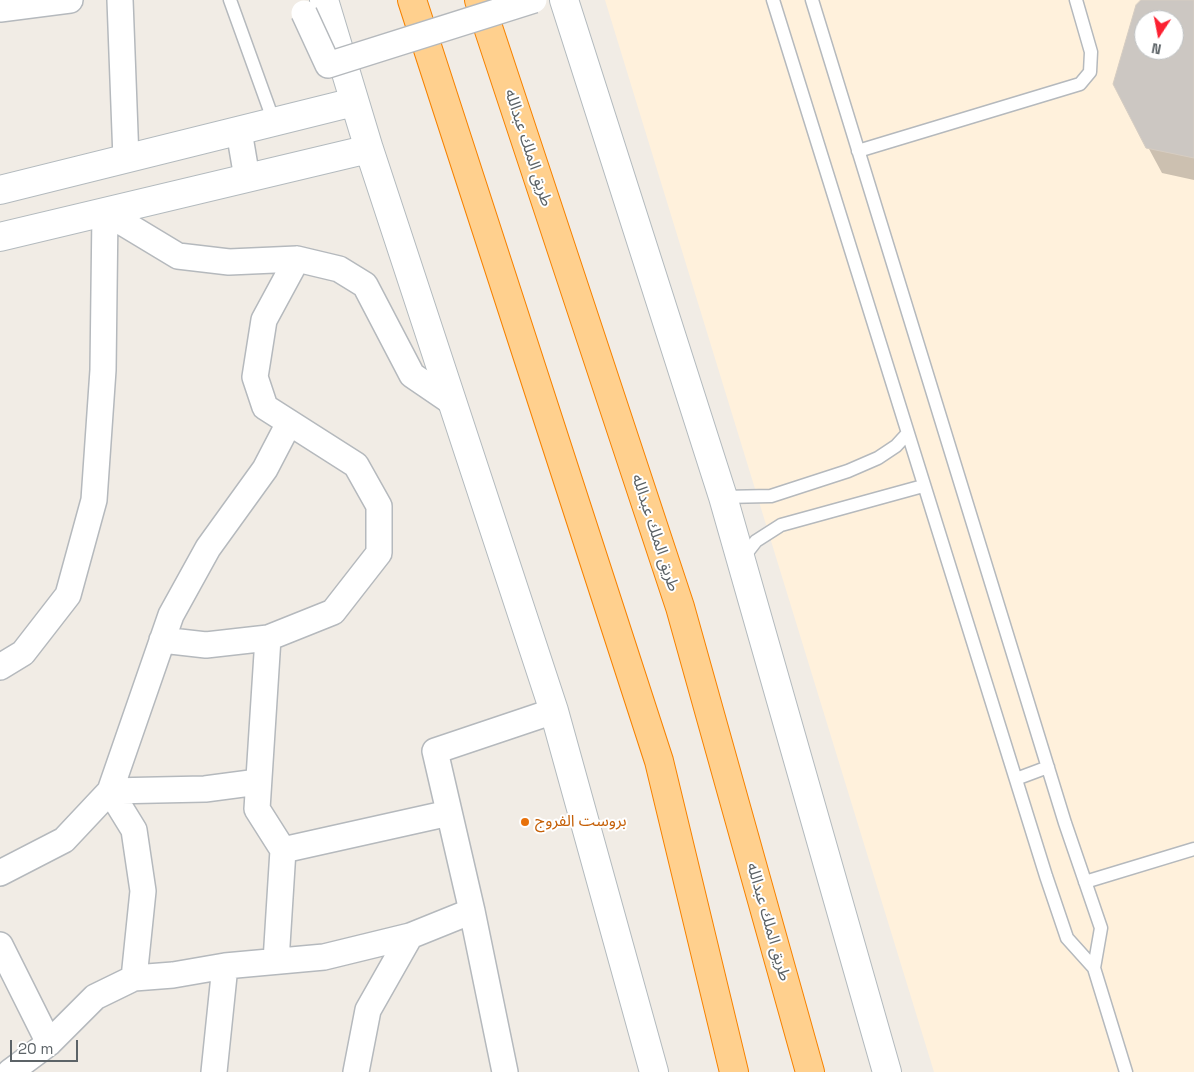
<!DOCTYPE html>
<meta charset="utf-8">
<style>
body{margin:0}
#map{position:relative;width:1194px;height:1072px;overflow:hidden;background:#f1ece5;font-family:"Space Grotesk",sans-serif}
canvas{display:block}
.north{position:absolute;left:1134px;top:10px;width:50px;height:50px;box-sizing:border-box;background:#fff;border:1px solid #bec1c2;border-radius:50%;rotate:191deg;font-size:14px;font-weight:700;line-height:20px;text-align:center;color:#5c6367}
.north::after{content:'';display:block;margin:auto;width:18px;height:22px;background:#fc2031;clip-path:polygon(50% 0,100% 100%,50% 72%,0 100%)}
.scale{position:absolute;left:10px;top:1040px;width:68px;height:22px;box-sizing:border-box;border:2px solid #5c6367;border-top:0;padding-left:6px;font-size:15px;line-height:18px;white-space:nowrap;color:#5c6367;-webkit-text-stroke:4px #fff;paint-order:stroke}
</style>
<div id="map">
<canvas width="1194" height="1072"></canvas>
<div class="north">N</div>
<div class="scale">20 m</div>
</div>
<script>
const c = document.querySelector('canvas').getContext('2d');
c.lineJoin = 'round';
function fill(path, color) { c.fillStyle = color; c.fill(path, 'evenodd'); }
function stroke(path, color, width, dash) { c.strokeStyle = color; c.lineWidth = width; c.lineCap = dash ? 'butt' : 'round'; c.setLineDash(dash || []); c.stroke(path); }
function drawText(font, color, halo, rows, align = 'center') {
  c.font = font + ' "Space Grotesk","Noto Sans Arabic",sans-serif'; c.lineWidth = 4; c.setLineDash([]); c.textBaseline = 'middle'; c.strokeStyle = halo; c.fillStyle = color; for (const [text, x, y, turn = 0] of rows) {
    c.save(); c.translate(x, y); c.rotate((+turn || 0) * Math.PI / 180); c.textAlign = isNaN(turn) ? turn : align; if (halo) c.strokeText(text, 0, 0); c.fillText(text, 0, 0); c.restore();
  }
}
const commercial = new Path2D(`
 M605,0H1194V1072H934ZM1144,20H1174V50H1144Z`);
const shadow = new Path2D(`
 M1143,0H1194V180L1162,173L1114,84ZM1144,20H1174V50H1144Z`);
const building = new Path2D(`
 M1141,0H1194V158L1146,148L1113,84L1136,5ZM1144,20H1174V50H1144Z`);
const lane = new Path2D(`
 M230,0L274,122
 M773,0L1046,876L1067,938L1094,968L1126,1072
 M812,0L1065,823L1101,928L1094,968
 M858,151L1080,84L1090,72L1091,52L1076,0
 M723,497L771,496L848,471L878,458L896,446L907,434
 M742,559L756,541L781,525L923,486
 M1016,779L1048,767
 M1085,882L1194,849`);
const street = new Path2D(`
 M120,0L126,159
 M0,9L70,0
 M239,131L247,178
 M105,212L178,256L229,262L297,259L339,269L365,285L412,375L453,403
 M268,638L257,809L283,850L276,961
 M162,640L206,645L268,638L333,612L379,553V506L356,465L265,407L255,377L264,320L297,259
 M0,667L23,653L68,595L94,500L103,370L105,212
 M283,850L449,813
 M0,873L64,840L110,791L171,615L208,548L265,469L289,423
 M0,945L49,1043
 M134,978L143,891L134,830L110,791L205,789L258,782
 M10,1072L49,1043L95,997L134,978L173,975L225,966L324,957L410,936L472,911
 M214,1072L225,966
 M356,1072L368,1010L410,936
 M505,1072L472,911L435,751L554,711`);
const secondary = new Path2D(`
 M324,0L369,149L554,711L654,1072
 M564,0L723,497L887,1072
 M0,190L354,102
 M0,237L369,149`);
const highway = new Path2D(`
 M412,0L659,761L734,1072
 M479,0L680,607L810,1072`);
const streetBridge = new Path2D(`
 M304,13L328,65L534,0`);
const markers = [
 [525,822,5,"#e8710a"]
];
const streetNames = [
 ["طريق الملك عبدالله",528,148,72],
 ["طريق الملك عبدالله",655,533,72],
 ["طريق الملك عبدالله",768,922,74]
];
const foodNames = [
 ["بروست الفروج",535,822]
];
fill(commercial, '#fff1dc');
fill(shadow, '#0003');
fill(building, '#ccc7c2');
stroke(building, '#d6cdc2', 1);
stroke(lane, '#b5b9bd', 15);
stroke(street, '#b5b9bd', 28);
stroke(secondary, '#b3babe', 30);
stroke(highway, '#f68200', 30);
stroke(lane, '#fff', 12);
stroke(street, '#fff', 25);
stroke(secondary, '#fff', 28);
stroke(highway, '#ffd08e', 28);
stroke(streetBridge, '#b5b9bd', 28, []);
stroke(streetBridge, '#fff', 25);
for (const [x, y, r, color] of markers) { const dot = new Path2D(); dot.arc(x, y, r, 0, 2 * Math.PI); c.fillStyle = color; c.fill(dot); stroke(dot, '#fff', 2); }
drawText('16px', '#5c6367', '#fff', streetNames);
drawText('16px', '#c56008', '#fff', foodNames, 'left');
</script>
